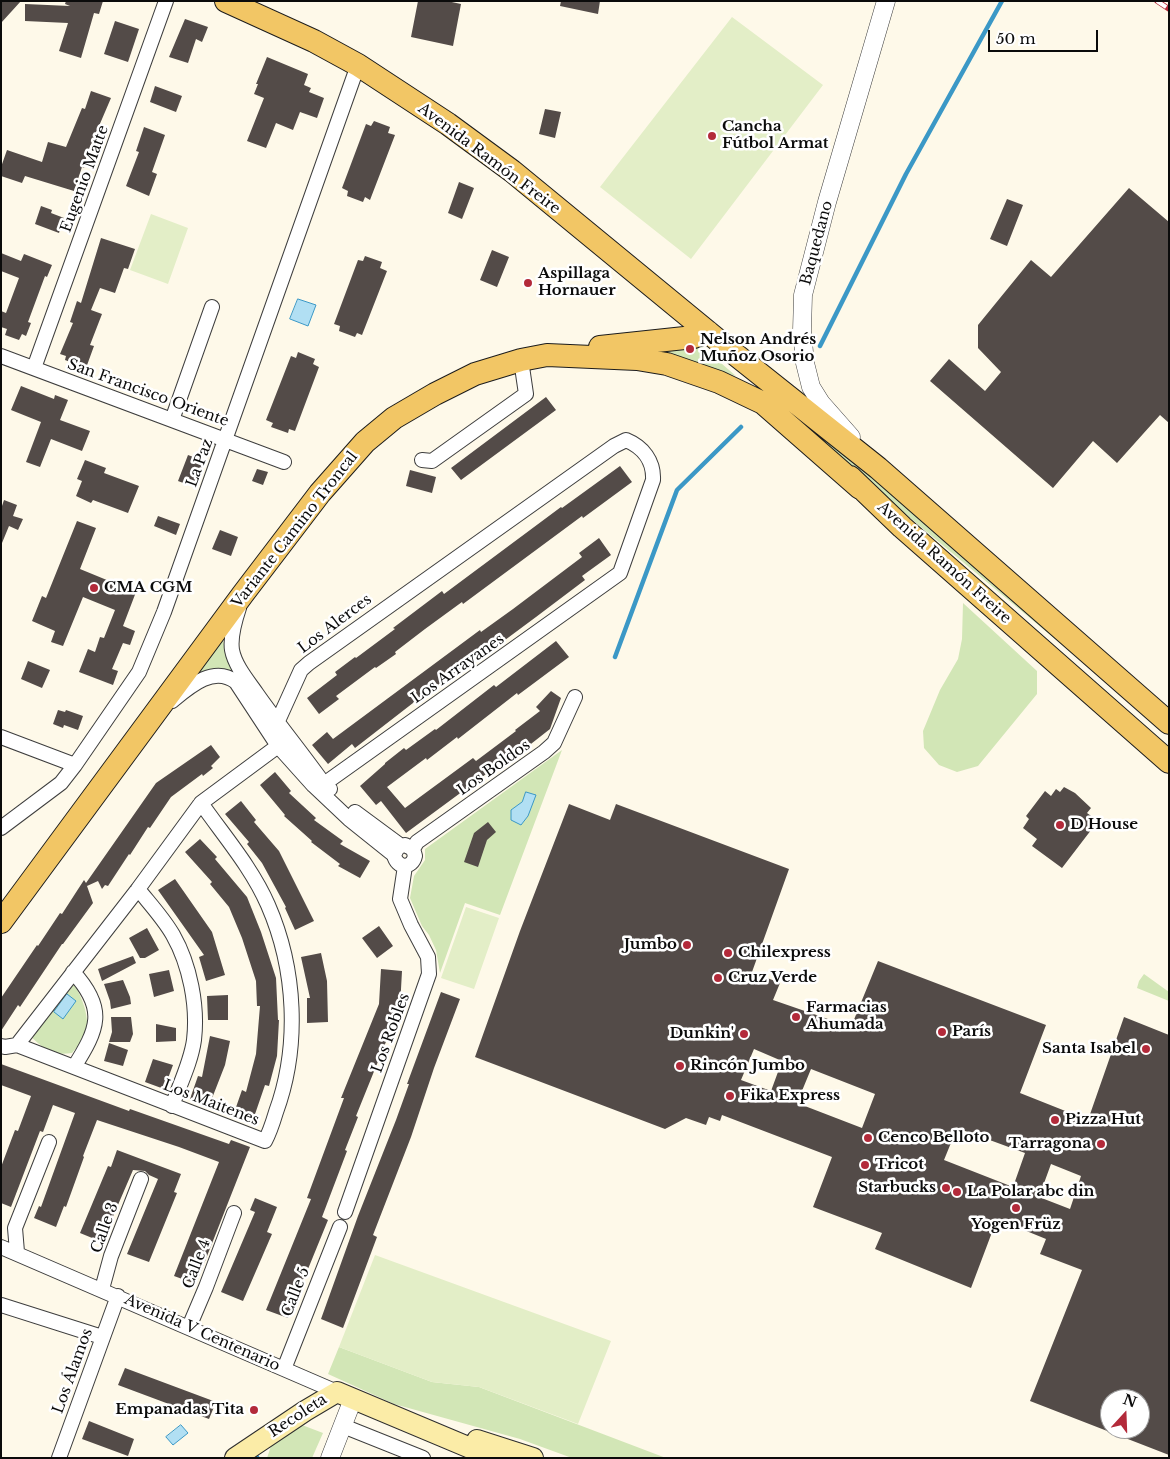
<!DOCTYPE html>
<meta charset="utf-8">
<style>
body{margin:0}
#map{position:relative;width:1170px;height:1459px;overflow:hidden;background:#fef9e9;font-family:"Libre Baskerville",serif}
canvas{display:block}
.frame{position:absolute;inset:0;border:2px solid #0b0b0b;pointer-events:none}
.north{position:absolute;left:1100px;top:1389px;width:50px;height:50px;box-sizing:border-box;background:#fff;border:1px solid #9d9d9d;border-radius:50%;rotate:20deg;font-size:14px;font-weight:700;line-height:20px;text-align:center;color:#0b0b0b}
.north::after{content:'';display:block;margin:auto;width:18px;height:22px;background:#b32a3a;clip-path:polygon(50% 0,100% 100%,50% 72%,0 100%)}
.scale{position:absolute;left:988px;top:30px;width:110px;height:22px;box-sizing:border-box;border:2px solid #0b0b0b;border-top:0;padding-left:6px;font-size:15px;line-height:18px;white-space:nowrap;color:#0b0b0b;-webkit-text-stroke:4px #fff;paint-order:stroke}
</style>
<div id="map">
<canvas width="1170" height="1459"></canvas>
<div class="frame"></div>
<div class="north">N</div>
<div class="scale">50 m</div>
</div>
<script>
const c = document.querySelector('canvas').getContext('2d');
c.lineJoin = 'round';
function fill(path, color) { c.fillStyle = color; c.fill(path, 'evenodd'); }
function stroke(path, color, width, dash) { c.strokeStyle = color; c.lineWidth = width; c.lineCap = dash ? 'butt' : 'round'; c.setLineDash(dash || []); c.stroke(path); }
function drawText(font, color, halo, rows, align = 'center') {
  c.font = font + ' "Libre Baskerville",serif'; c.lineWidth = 5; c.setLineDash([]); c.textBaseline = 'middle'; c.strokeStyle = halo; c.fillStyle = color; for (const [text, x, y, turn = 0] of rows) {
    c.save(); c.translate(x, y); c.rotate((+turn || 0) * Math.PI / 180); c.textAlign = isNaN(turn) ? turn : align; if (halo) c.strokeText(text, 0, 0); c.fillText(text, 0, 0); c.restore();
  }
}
const green = new Path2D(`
 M700,345L736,376L652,350Z
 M807,420L1063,641L1061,644L842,461L804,423Z
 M963,603L1037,671V694L978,766L957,772L939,765L924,748L923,731L940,690L958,659L962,639Z
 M223,640L228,659L239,677H196Z
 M562,750L500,915L465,903L440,973L436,950L429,935L422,926L410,898L414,876L425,860V849Z
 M1144,974L1169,992V1001L1137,988L1139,981Z
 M70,984L75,986C83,999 92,1023 84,1037C81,1043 76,1048 72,1053C49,1056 45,1049 29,1035Z
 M339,1347L432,1382L479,1387L666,1458H572L520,1439L394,1404L328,1374Z
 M302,1425L323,1433L312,1458H267L271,1446Z`);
const pitch = new Path2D(`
 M732,17L823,85L691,259L600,187Z
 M151,214L188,228L168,284L130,270Z
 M466,907L499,918L474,989L441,978Z
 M375,1255L611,1341L578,1424L479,1387L432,1382L339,1347Z`);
const water = new Path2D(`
 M298,299L316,305L308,326L290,319Z
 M526,792L536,795L528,816L521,825L511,820V810L522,802Z
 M67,994L76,1001L63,1019L54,1012Z
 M181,1425L188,1433L173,1445L166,1437Z`);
const stream = new Path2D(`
 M820,346L906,174L1002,1
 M615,657L677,490L741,427
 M256,1458L257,1457`);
const building = new Path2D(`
 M1,1H21L1,23Z
 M66,1H103L99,14L94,13L81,58L59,51L68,23L25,21V4L70,6L65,4Z
 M418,1H447L461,4L453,46L411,37Z
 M561,1H600L598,14L560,6Z
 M185,19L208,27L202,42L196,39L188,63L169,57Z
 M115,21L139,29L128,62L104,54Z
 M267,57L308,74L304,85L311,88L309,92L324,98L317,118L300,112L293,130L276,123L266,148L247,141L264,98L254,94L258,84H256Z
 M155,86L182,96L176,112L150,102Z
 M91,91L111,98L87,154L84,168L82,167L74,191L25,176L22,183L1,176V167L7,150L42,162L48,142L66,147L82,108L85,109Z
 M545,109L561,112L555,138L539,134Z
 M374,121L390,127L388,133L395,135L370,200L365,197L363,202L347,196L348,191L342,188L366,124L371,126Z
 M144,127L165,135L152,172L157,174L149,196L126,186L139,152L136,151Z
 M459,182L474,188L462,219L448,213Z
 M1129,188L1169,222V423L1160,415L1117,463L1093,441L1053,488L930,381L949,359L985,391L1001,372L978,348V325L1031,260L1051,277Z
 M1007,199L1023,205L1007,246L990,239Z
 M41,206L52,210L51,213L64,218L59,233L35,224Z
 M101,238L135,249L128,269L124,268L115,293L100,288L91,310L102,314L90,345L94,346L86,368L65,360L66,356L60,354L73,323L70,322L77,301L81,303Z
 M492,250L509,257L497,287L480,280Z
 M1,253L21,261L24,254L52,265L47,277L45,276L28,322L31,323L26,336L22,334L19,340L5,335L7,329L1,327V311L6,313L19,278L1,271Z
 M365,256L382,262L380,268L387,271L362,335L357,333L355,337L339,331L340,326L334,324L358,260L363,261Z
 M298,352L315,359L313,364L319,367L295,431L289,429L288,433L271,427L273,423L266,420L291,356L296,358Z
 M21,386L54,399L55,395L68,400L60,420L90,431L82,451L51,439L40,467L26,462L41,422L11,410Z
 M546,397L556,410L461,480L451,468Z
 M188,455L204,461L194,487L178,481Z
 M85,460L106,468L104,473L139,486L128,513L93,500L91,503L76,496L82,481L77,479Z
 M620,466L632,482L583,518L582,516L463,604L462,602L425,629L395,652L396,654L376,668L375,667L336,696L339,699L319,714L307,698L337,675L335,672L355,657L356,658L395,629L393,628L442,591L444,594L561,507L562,508Z
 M257,469L268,472L263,485L252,481Z
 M410,470L436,477L432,493L406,486Z
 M4,500L17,505L13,516L23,519L18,530L9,526L2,543L1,509Z
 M158,516L180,524L176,535L154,526Z
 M77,521L96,528L80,569L136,592L123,626L135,631L130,645L123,643L112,669L118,671L113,685L79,672L88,649L95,652L100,637L104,638L115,610L83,597L63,646L51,642L55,631L32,621L42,596L46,598Z
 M220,530L238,537L231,556L212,549Z
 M599,538L611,555L582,576L585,580L536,617L505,640L504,638L443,683L442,682L413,703L355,748L352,744L328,764L312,745L327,732L333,739L480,630L481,632L513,609L582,557L579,553Z
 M556,641L569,657L518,695L517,693L458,739L457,737L427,760L426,758L387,787L405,808L473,758L476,761L516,731L515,730L540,711L536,707L551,691L561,698L550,729L499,769L497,766L406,833L381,801L376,805L360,786L385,764V763L404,748L406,750L435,729L436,730L494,685L496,687Z
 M28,661L50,670L42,688L21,679Z
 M58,710L65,712L66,710L83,716L78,730L64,725L63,728L53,724Z
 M211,745L220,757L211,766L213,768L203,776L202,774L171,797L150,828L148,827L130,855L129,854L108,886L105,885L102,889L98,881L87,886L93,903L63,944H62L20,1007L18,1005L1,1031V998L37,945L38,946L60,913L62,914L84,880L86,883L156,783Z
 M275,772L291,791L289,793L316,818L314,820L343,841L340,844L370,861L360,878L338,866L340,864L311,842L312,841L284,816L285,815L260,785Z
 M1064,787L1075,793L1091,808L1087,813L1098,821L1062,868L1032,846L1037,839L1023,828L1029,819L1026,816L1045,791L1051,796L1056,789L1060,792Z
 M241,801L256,820L254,822L279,851L314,921L295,930L285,908L286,907L262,863L247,844L249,842L225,814Z
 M569,804L610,820L616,804L789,869L752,972L780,983L773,1000L851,1027L878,961L1046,1025L1020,1093L1088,1120L1124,1017L1169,1035V1455L1030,1401L1082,1270L1040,1254L1046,1239L997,1219L971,1288L875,1249L882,1233L813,1207L832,1157L722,1115L720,1121L709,1117L706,1125L686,1118L665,1129L475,1057L520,931ZM754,1049L782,1061L771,1091L741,1080ZM811,1069L875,1094L862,1128L797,1103ZM957,1128L1025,1153L1013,1187L944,1160ZM1051,1164L1081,1176L1070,1209L1039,1197ZM1110,1399H1140V1429H1110Z
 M488,822L496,832L487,840L478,867L464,862L474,833Z
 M200,839L217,857L215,859L247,897L261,932L276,978L278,1020H279L277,1056L269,1086L265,1085L253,1120L234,1113L242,1090L246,1092L256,1054L260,1006H257L256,981L242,938L229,907L210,884L212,882L185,852Z
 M175,879L212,932L225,975L206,981L199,957L204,955L158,890Z
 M379,926L393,946L377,958L362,938Z
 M147,928L159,950L145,958H140L129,938Z
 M321,953L327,981L328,1022L307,1023V998H310L301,957Z
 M133,956L136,963L102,981L98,969Z
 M381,969L402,971L400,1007L356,1116L358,1117L345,1150L347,1151L322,1217L328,1220L288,1318L266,1310L311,1199L307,1198L344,1098H341L379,1004Z
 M169,970L174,991L154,997L149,974Z
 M123,980L130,997L131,1004L111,1009L110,1001L104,984Z
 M441,992L460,999L434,1068L411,1137L373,1235L377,1237L343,1328L321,1319L358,1216L396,1120L409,1084H407Z
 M228,995V1020H208L207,996Z
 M111,1017H131L133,1034L130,1042H109L112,1032Z
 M156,1024L176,1028V1041L156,1042Z
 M210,1036L230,1041L225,1065L209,1106L190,1099L198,1076L202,1077Z
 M109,1043L128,1050L123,1066L104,1061Z
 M153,1059L173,1065L164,1089L145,1082Z
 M1,1064L129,1111L130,1109L229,1144L231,1140L250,1147L196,1284L174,1276L219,1162L179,1147L97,1120L83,1156L84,1157L66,1207L64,1206L56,1227L34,1218L39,1206L41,1207L75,1113L53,1105L43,1132L40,1131L11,1207L1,1203V1167L15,1130L18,1131L31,1096L1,1085Z
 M117,1150L181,1174L174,1192L177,1193L149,1262L127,1254L158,1179L149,1175L145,1171L133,1170L102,1242L80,1233L108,1166L111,1167Z
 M255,1198L277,1207L267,1232L272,1234L243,1301L221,1292L255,1212L250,1210Z
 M125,1368L216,1402L209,1419L118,1385Z
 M89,1421L134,1439L128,1456L82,1439Z`);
const minor = new Path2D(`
 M1,356L284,462
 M34,368L166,1
 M172,420L212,307
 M422,460L432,461L526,394L521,360
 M239,608C235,620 230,637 232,650C235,666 248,681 257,694C278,724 302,753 324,784L330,789
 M172,701C190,686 214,665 236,682L278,746L313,785L349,819L394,855C397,869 412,869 415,856L413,849L405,845L398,847L394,855
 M1,737L75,765
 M355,812L401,846
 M1,828L61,783L75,765L139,672L164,612L358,65
 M413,849L417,842L544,752L554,743L575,697
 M138,889C150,904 164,919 173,935C190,965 198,1006 194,1040C191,1062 180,1084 172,1106
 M73,972C107,1009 98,1029 74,1067
 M17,1045L138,889L201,803L278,746L277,723L301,670L309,663L614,446L626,440C643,447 654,461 653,480L620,573L324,784L313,785
 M1,1046L5,1047L17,1045L265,1141C270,1132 273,1122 276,1112C300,1046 296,969 268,905C252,868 224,836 201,803
 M345,1212L429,974L428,957L411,925L400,899L405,866
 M1,1247L337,1392
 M17,1252L15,1228L49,1142
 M102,1289L111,1256L141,1179
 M1,1305L102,1337
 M189,1327L206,1287L234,1213
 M284,1369L340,1227
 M343,1426L423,1458
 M59,1458L118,1296`);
const tertiary = new Path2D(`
 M851,437L821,403L811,387L805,363L802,331L803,295L827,202L886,1
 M330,1458L353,1399`);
const secondary = new Path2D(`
 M477,1440L533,1458
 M235,1458L305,1411L337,1392L494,1458`);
const primary = new Path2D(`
 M226,1L314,41L358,65L448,124L512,171L731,351L878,468L1169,723
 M600,347L694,337L708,332
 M850,477L902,527L1169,762
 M1,922L243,594L320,493L365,442L394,418L435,394L475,374L521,360L547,355L637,359L667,364L719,382L763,403L860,488`);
const rail = new Path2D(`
 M1157,1L1169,9`);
const markers = [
 [712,136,5,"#b32a3a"],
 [528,283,5,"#b32a3a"],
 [690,349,5,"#b32a3a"],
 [94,588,5,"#b32a3a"],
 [1060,825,5,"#b32a3a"],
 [687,945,5,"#b32a3a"],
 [728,953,5,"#b32a3a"],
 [718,978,5,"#b32a3a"],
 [796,1017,5,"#b32a3a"],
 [942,1032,5,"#b32a3a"],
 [744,1034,5,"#b32a3a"],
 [1146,1049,5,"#b32a3a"],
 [680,1066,5,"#b32a3a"],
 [730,1096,5,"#b32a3a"],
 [1055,1120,5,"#b32a3a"],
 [868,1138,5,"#b32a3a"],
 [1101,1144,5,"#b32a3a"],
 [865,1165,5,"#b32a3a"],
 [946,1188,5,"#b32a3a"],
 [957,1192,5,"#b32a3a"],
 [1016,1208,5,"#b32a3a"],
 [254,1410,5,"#b32a3a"]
];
const poiNames = [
 ["Cancha",722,127],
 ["Fútbol Armat",722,144],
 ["Aspillaga",538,274],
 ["Hornauer",538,291],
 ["Nelson Andrés",700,340],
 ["Muñoz Osorio",700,357],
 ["CMA CGM",104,588],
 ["D House",1070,825],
 ["Jumbo",677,945,"right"],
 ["Chilexpress",738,953],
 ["Cruz Verde",728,978],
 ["Farmacias",806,1008],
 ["Ahumada",806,1025],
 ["París",952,1032],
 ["Dunkin'",734,1034,"right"],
 ["Santa Isabel",1136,1049,"right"],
 ["Rincón Jumbo",690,1066],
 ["Fika Express",740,1096],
 ["Pizza Hut",1065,1120],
 ["Cenco Belloto",878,1138],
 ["Tarragona",1091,1144,"right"],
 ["Tricot",875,1165],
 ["Starbucks",936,1188,"right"],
 ["La Polar abc din",967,1192],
 ["Yogen Früz",1016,1225,"center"],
 ["Empanadas Tita",244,1410,"right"]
];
const streetNames = [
 ["Avenida Ramón Freire",489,159,37],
 ["Eugenio Matte",85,179,-70],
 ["Baquedano",817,243,-75],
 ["San Francisco Oriente",148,393,20],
 ["La Paz",200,463,-70],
 ["Variante Camino Troncal",295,530,-52],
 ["Avenida Ramón Freire",944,563,42],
 ["Los Alerces",335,624,-37],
 ["Los Arrayanes",458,669,-35],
 ["Los Boldos",494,768,-35],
 ["Los Robles",391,1033,-70],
 ["Los Maitenes",211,1103,21],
 ["Calle 3",105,1228,-70],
 ["Calle 4",197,1264,-69],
 ["Calle 5",296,1292,-69],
 ["Avenida V Centenario",202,1333,24],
 ["Los Álamos",73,1371,-70],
 ["Recoleta",298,1416,-33]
];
fill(green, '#d2e6b6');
fill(pitch, '#e3eec7');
fill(water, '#b1dff3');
stroke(water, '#3b98c6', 1);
stroke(stream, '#3b98c6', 4.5);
fill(building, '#534b48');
stroke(minor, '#3e3e3e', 16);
stroke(tertiary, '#3e3e3e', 19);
stroke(secondary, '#2d2d2d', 22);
stroke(primary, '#1c1c1c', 24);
stroke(minor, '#fff', 14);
stroke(tertiary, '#fff', 18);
stroke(secondary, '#fbeca7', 20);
stroke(primary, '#f2c665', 22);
stroke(rail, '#b32a3a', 5.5);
stroke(rail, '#fff', 4, [11]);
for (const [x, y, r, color] of markers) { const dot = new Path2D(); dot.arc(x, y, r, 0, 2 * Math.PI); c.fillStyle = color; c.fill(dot); stroke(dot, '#fff', 2); }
drawText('bold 15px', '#0b0b0b', '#fff', poiNames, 'left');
drawText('15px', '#0b0b0b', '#fff', streetNames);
</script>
